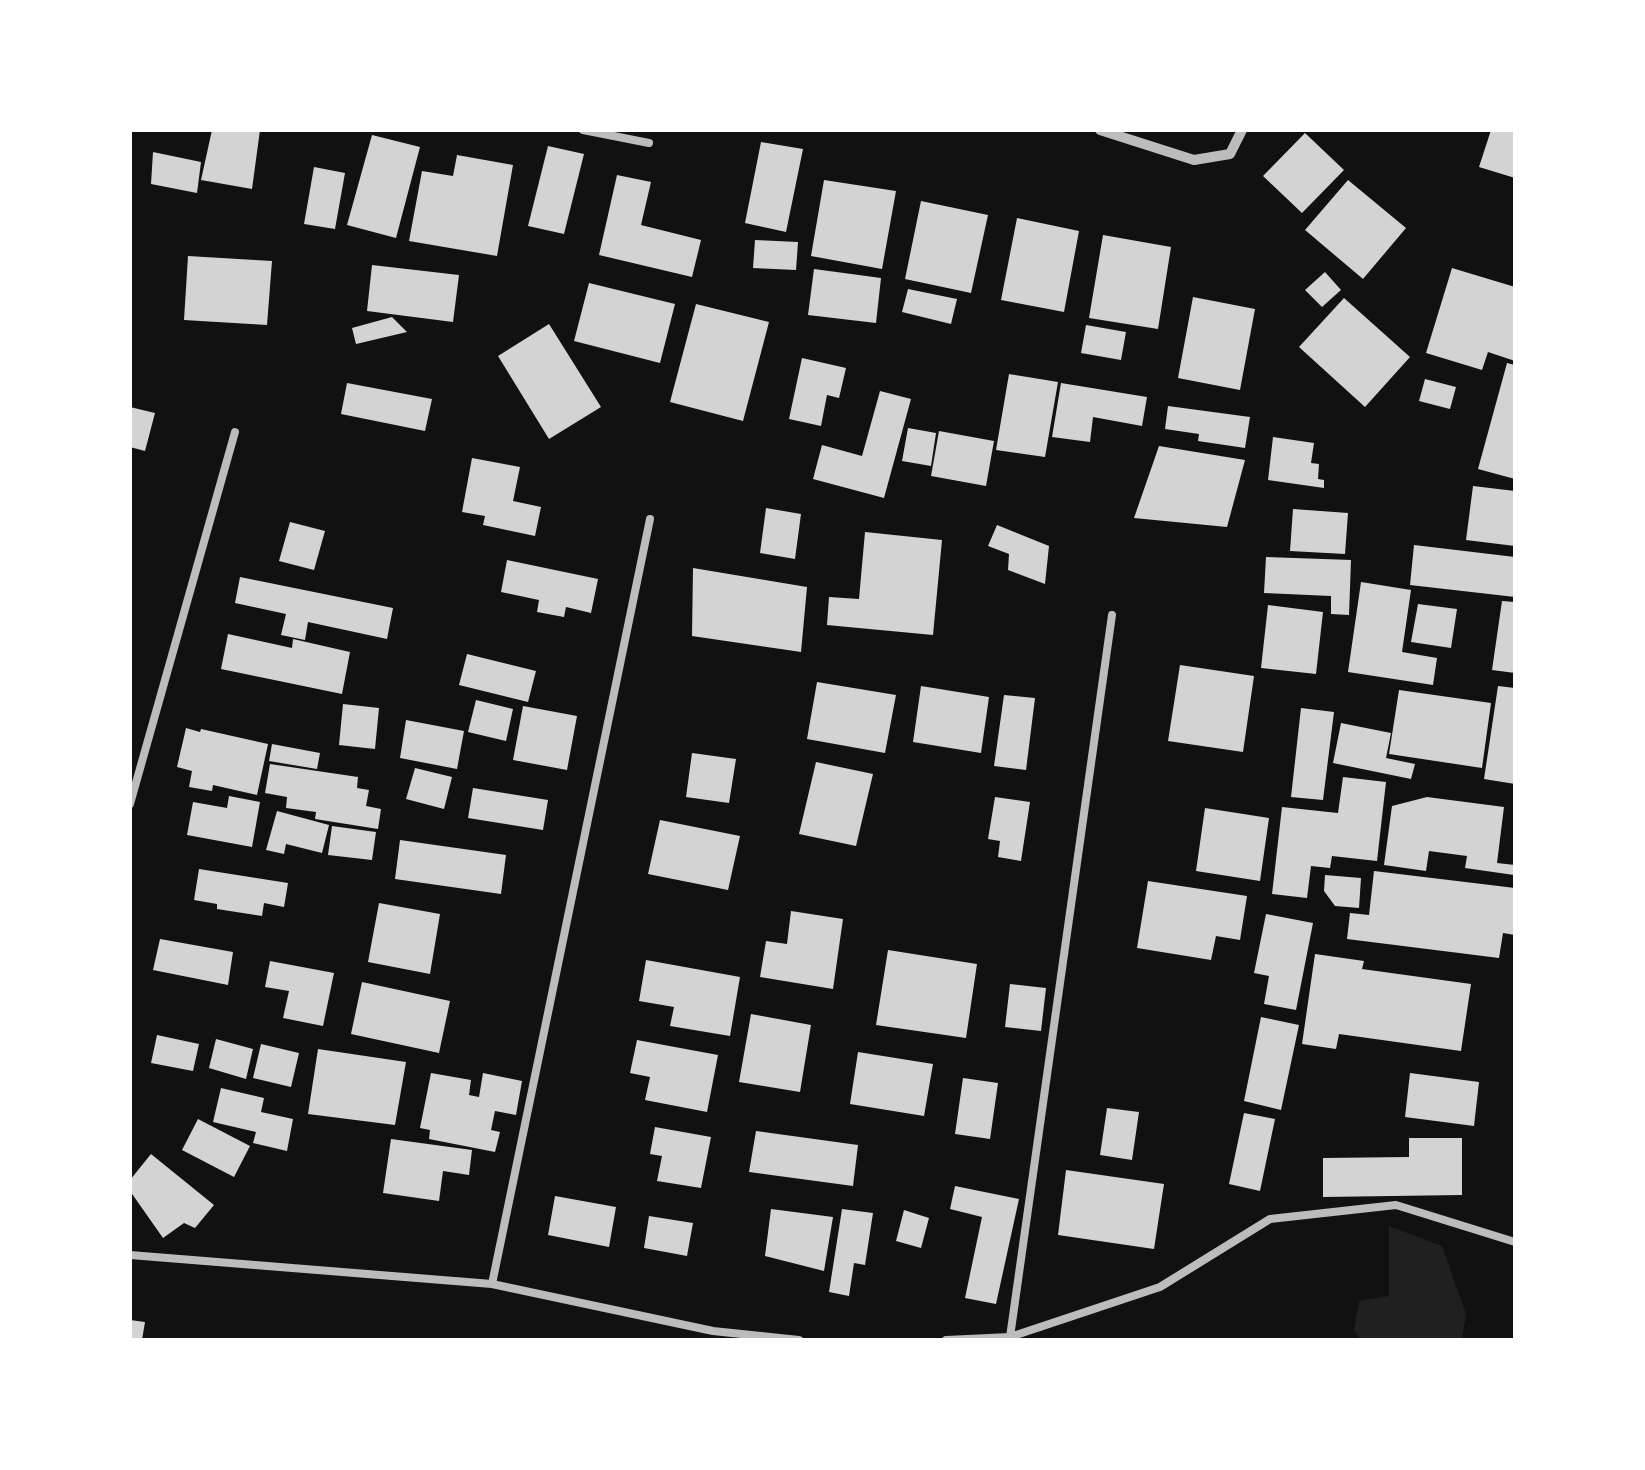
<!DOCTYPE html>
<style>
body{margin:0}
#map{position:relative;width:1645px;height:1470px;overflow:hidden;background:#111;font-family:"Public Sans",sans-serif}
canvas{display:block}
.frame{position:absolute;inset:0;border:132px solid #fff;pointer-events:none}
</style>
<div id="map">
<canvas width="1645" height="1470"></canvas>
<div class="frame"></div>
</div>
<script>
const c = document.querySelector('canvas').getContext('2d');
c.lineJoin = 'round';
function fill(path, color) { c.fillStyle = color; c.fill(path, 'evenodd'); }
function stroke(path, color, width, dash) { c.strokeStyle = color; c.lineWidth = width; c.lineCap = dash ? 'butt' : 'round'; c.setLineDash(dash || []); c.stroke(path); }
const green = new Path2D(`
 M1389,1226L1442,1246L1466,1314L1462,1340H1361L1354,1330L1359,1301L1389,1296Z`);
const building = new Path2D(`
 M212,130H260L252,189L201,180Z
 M1491,130H1515V178L1479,167Z
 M1305,133L1344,170L1302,213L1263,176Z
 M372,135L420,147L396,238L347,225Z
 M761,142L803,149L786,232L745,223Z
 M548,146L584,154L564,234L528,226Z
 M153,152L201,162L197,193L151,184Z
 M457,155L513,165L497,256L409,241L422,171L453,176Z
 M314,167L345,173L335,229L304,224Z
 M617,175L651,182L641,225L701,240L692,277L599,255Z
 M824,180L896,191L882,269L811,256Z
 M1348,180L1406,228L1363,279L1305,230Z
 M921,201L988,215L971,293L905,279Z
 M1017,218L1079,231L1064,312L1001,300Z
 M1103,235L1171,247L1158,329L1089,318Z
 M755,240L798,242L796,270L753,268Z
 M188,256L272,261L267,325L184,320Z
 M372,265L459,275L453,322L367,311Z
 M1452,268L1515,287V361L1488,352L1482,370L1426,353Z
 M814,269L881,278L876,323L808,315Z
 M1325,272L1341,290L1322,307L1305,290Z
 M589,283L675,304L660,363L574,341Z
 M908,289L957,299L951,324L902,312Z
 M1193,297L1255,309L1240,390L1178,378Z
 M1344,298L1410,357L1365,407L1299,347Z
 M696,304L769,322L743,421L670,402Z
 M392,317L407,332L356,344L352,328Z
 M549,324L601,407L549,439L498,356Z
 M1086,325L1126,332L1121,360L1081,353Z
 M802,358L846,368L839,398L827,395L821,426L789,419Z
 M1507,363L1515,365V479L1478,469Z
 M1009,374L1058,382L1045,457L996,450Z
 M1425,379L1456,387L1450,409L1419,401Z
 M347,383L432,399L425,431L341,414Z
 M1061,383L1147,397L1142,426L1093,417L1090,442L1052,437Z
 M880,391L911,399L884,498L813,479L822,445L862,456Z
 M1168,406L1250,417L1245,448L1198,441L1199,434L1165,429Z
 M130,407L155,413L145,451L130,447Z
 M908,428L936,433L931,466L902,461Z
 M939,431L994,441L986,486L931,476Z
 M1273,437L1314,443L1311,463L1319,464L1318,479L1324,480V488L1268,480Z
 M1159,446L1245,460L1227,527L1134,518Z
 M472,458L520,467L513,501L541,507L535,536L483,525L485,516L462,512Z
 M1473,486L1515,491V546L1466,540Z
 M766,508L801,514L795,559L760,553Z
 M1293,509L1348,513L1345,554L1290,551Z
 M290,522L325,531L314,570L279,561Z
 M997,525L1049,546L1045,584L1008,570L1009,554L988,546Z
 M865,532L942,540L933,635L827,625L829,597L859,599Z
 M1414,545L1515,557V597L1410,585Z
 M1266,557L1351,560L1349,615L1331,614V596L1264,593Z
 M507,560L598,579L591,613L566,607L564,617L537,612L539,600L501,592Z
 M693,568L807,587L801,652L692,636Z
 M240,577L393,608L387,639L308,622L305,640L281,635L286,614L235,603Z
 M1361,582L1411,590L1402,652L1437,658L1433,685L1348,672Z
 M1502,601L1515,602V673L1492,670Z
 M1418,604L1457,609L1451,648L1411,642Z
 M1268,605L1323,612L1316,674L1261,668Z
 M228,634L292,648L293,639L350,652L342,694L221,669Z
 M467,654L536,671L528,702L459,685Z
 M1180,665L1254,676L1243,752L1168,741Z
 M817,682L896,695L885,753L807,739Z
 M921,686L989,697L981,753L913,742Z
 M1498,686L1515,688V784L1484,779Z
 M1399,690L1491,703L1482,768L1389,754Z
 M1004,695L1035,698L1026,770L994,766Z
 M476,700L513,709L506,741L468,732Z
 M343,704L379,708L375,749L339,745Z
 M523,706L577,716L567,770L513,760Z
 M1301,708L1334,712L1323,800L1291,797Z
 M406,720L464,731L457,769L400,758Z
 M1341,723L1391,733L1386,758L1415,764L1411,779L1333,763Z
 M186,728L200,732L201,729L268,744L257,795L213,785L212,791L189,787L192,771L177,767Z
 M272,744L320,753L317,769L269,761Z
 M692,753L736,759L729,803L686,797Z
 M816,762L873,774L856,846L799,834Z
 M270,764L358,777L357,788L369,790L366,806L381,809L378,829L315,819L316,812L286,808L287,797L265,793Z
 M415,768L452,777L444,809L406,799Z
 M1343,777L1386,782L1377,861L1332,856L1330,868L1311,866L1307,898L1272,894L1282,807L1338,813Z
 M473,788L548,800L543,830L468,818Z
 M229,796L260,802L252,847L187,835L193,802L227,808Z
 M995,797L1030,802L1021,861L998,857L1000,841L988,839Z
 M1427,797L1504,807L1497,863L1515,865L1514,875L1465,868L1467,856L1429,851L1426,871L1384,865L1392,806Z
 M1205,808L1269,818L1260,881L1196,871Z
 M277,811L329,825L322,853L286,844L284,854L266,850Z
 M660,820L740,836L728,890L648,874Z
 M332,826L376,832L372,860L328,855Z
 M400,840L506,855L501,894L395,879Z
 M199,869L288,883L284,907L264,903L262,916L217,909V904L194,900Z
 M1374,871L1515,888V935L1503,933L1499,958L1347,939L1350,913L1369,915Z
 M1325,875L1361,878L1359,908L1335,906L1324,891Z
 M1148,881L1247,896L1240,940L1216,936L1211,960L1137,948Z
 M379,903L440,914L430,974L368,962Z
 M791,911L843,919L833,989L760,977L766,941L787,944Z
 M1266,914L1313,923L1296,1010L1264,1004L1269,976L1254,973Z
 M160,939L233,952L228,985L153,970Z
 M888,950L977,964L966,1038L876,1025Z
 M1315,954L1364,961L1362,969L1471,984L1461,1051L1339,1034L1336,1049L1302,1044Z
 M646,960L740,977L730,1036L670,1026L674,1007L639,1001Z
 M270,961L334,973L323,1026L283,1018L289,991L265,987Z
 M362,982L450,1001L439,1053L351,1034Z
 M1010,984L1046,988L1041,1031L1005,1027Z
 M751,1014L811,1025L800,1092L739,1082Z
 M1261,1017L1299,1025L1281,1110L1244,1101Z
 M157,1035L199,1044L193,1071L151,1063Z
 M216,1039L253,1049L246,1079L209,1068Z
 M637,1040L718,1055L707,1112L645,1100L650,1077L630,1073Z
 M261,1044L299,1053L291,1087L253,1078Z
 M318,1049L406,1062L395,1125L308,1114Z
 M858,1052L933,1064L924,1116L850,1104Z
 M431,1073L471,1080L469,1095L479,1097L483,1073L522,1081L516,1115L495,1111L491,1130L500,1132L495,1152L429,1139L430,1130L420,1128Z
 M1410,1073L1479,1082L1474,1126L1405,1117Z
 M963,1078L998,1083L990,1139L955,1134Z
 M221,1088L264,1098L261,1112L293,1119L287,1151L253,1143L256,1132L213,1122Z
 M1107,1108L1139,1112L1132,1160L1100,1155Z
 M1244,1113L1275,1119L1260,1191L1229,1184Z
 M198,1119L250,1146L234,1177L182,1150Z
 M655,1127L711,1137L701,1188L657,1181L662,1156L650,1154Z
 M756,1131L858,1145L853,1186L749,1172Z
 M1409,1138H1462V1195L1323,1197V1158L1409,1157Z
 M391,1139L472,1150L469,1175L443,1171L439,1201L383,1193Z
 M151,1154L214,1205L195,1228L184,1223L163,1238L130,1191V1180Z
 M1066,1170L1164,1184L1154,1249L1058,1235Z
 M955,1186L1019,1199L996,1304L965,1298L982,1217L950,1209Z
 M555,1196L616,1207L609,1247L548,1235Z
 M771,1209L833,1217L824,1271L765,1256Z
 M842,1209L873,1213L865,1265L854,1263L849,1296L829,1292Z
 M904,1210L929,1218L921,1248L896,1241Z
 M649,1216L693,1223L687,1256L644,1248Z
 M130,1320L145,1322L142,1340H130Z`);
const service = new Path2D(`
 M583,130L649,143
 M130,804L235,432
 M130,1255L492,1284L713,1331L799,1340
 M492,1284L650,519
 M1010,1337L1112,615
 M946,1340L1010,1337L1160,1287L1270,1219L1396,1205L1515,1242`);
const minor = new Path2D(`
 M1100,130L1194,160L1230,154L1242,130`);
fill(green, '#202020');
fill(building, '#d3d3d3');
stroke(service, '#bcbcbc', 8);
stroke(minor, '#bcbcbc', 10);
</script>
